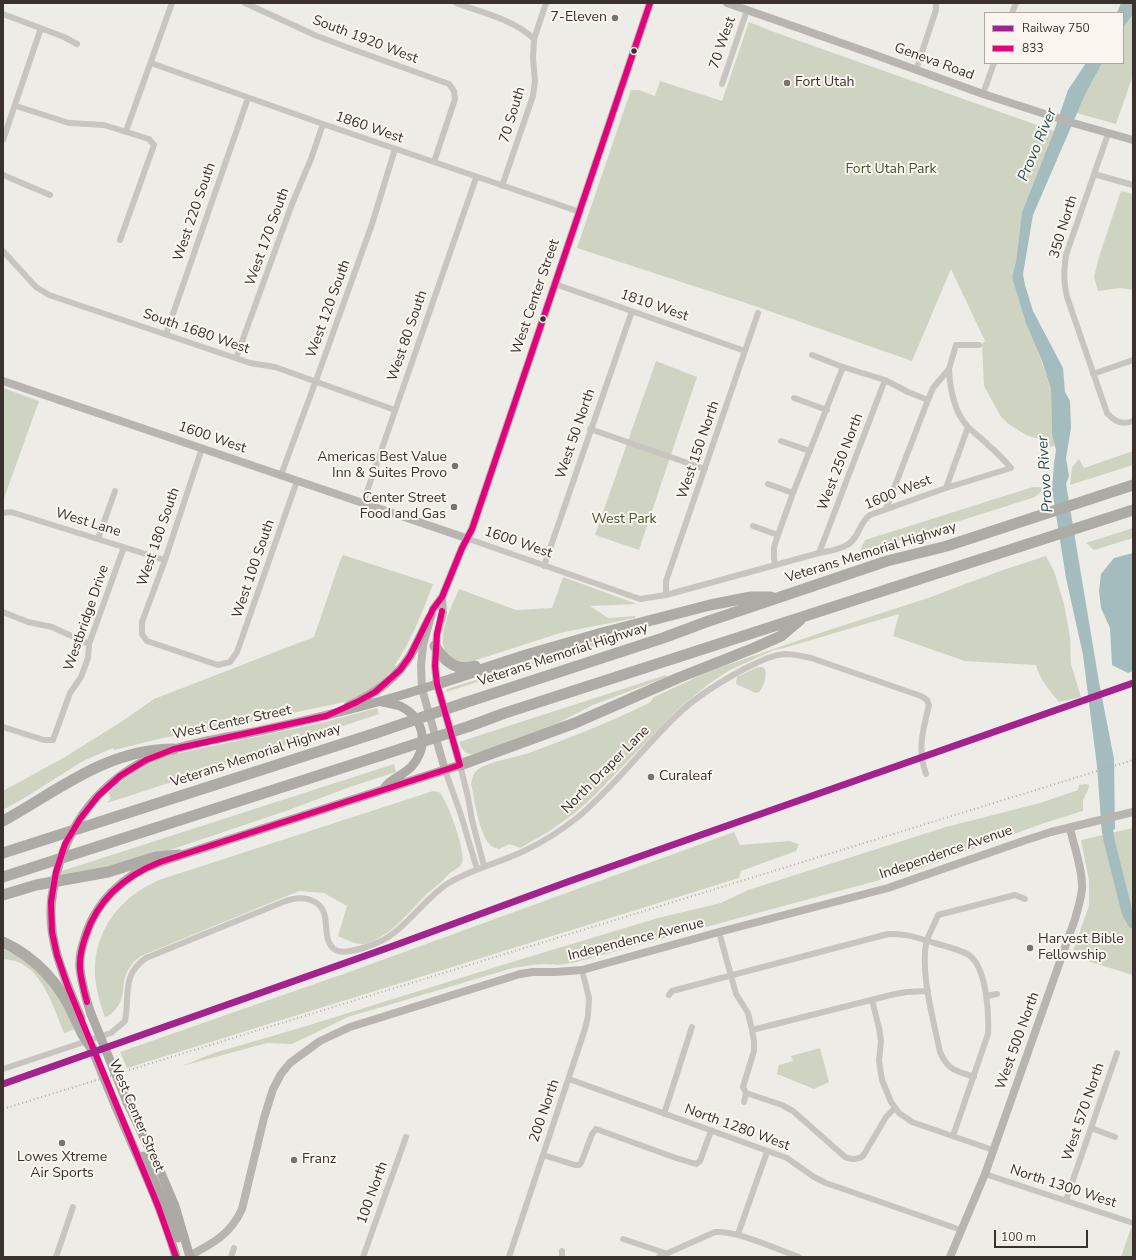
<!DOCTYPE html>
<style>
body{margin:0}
#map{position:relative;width:1136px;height:1260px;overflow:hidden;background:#eeece6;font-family:"Nunito Sans",sans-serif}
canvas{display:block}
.frame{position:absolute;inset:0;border:4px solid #39322c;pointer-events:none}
.legend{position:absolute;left:984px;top:12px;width:140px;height:52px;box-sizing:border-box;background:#faf6ef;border:1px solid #ada8a1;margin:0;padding:5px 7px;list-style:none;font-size:12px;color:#39322c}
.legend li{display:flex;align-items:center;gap:8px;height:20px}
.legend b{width:20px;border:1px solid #ada8a1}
.scale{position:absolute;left:994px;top:1230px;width:94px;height:18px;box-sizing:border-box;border:2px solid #39322c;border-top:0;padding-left:5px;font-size:12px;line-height:14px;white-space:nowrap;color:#39322c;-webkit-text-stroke:3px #faf6ef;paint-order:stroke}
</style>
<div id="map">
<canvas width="1136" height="1260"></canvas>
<div class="frame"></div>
<ul class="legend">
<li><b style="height:5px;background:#a4228e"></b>Railway 750</li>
<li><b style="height:5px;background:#e5007d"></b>833</li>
</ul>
<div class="scale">100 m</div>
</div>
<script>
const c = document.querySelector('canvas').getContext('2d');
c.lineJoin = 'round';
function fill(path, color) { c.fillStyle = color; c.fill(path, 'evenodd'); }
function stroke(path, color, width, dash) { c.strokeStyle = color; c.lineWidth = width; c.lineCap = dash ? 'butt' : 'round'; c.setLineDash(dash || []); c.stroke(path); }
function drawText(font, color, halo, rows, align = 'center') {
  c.font = font + ' "Nunito Sans",sans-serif'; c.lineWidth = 4; c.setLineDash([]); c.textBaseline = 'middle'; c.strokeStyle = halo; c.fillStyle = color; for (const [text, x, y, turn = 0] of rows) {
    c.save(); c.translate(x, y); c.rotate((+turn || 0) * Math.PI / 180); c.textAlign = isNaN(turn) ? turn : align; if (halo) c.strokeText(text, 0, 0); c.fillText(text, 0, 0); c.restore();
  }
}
const green = new Path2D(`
 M1133,14V75L1116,124L1077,113L1084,97L1102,63H1123V28Z
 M749,22L774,32L1054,131L1022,212L1016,261L1012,277L1051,389L1052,434L1055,445L1051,447L1045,441L1026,435L1010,425L1001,417L984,386L982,344L985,341L951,269L912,361L752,305L577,248L631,90H639L655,96L660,81L722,101Z
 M1121,191L1133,194V290L1120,288L1098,291L1094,277L1099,257Z
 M656,361L697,377L639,550L595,535Z
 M3,388L39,401L3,501Z
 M1133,451V465L1070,485L1072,467L1079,459L1084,468Z
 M1033,487H1046L1035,497L859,553L865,540Z
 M1133,528V538L1094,550L1086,543Z
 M343,555L433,584C422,613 412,639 395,665L396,667L374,688L349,701L250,722L163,738L114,750L113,748L83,761L26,797L3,810V791L65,757L121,722L154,699L314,637L340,561Z
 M1046,556L1054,571L1064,604L1070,637L1071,664L1081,697L1059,702C1050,691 1040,680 1036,665L965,661L893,636L899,614L784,648L774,650L730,670L710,683L678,709L593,797L575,813L548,832L520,848L510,844L499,849C499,849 493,847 493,847C479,839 475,799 471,784C472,776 475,770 482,767C497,760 514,758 529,753C570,738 610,722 649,703L654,697L712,670L826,631L928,598L1000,571Z
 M563,577L637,604L590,606L608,618L635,616V618L560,633L470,662C464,663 460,662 455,660C429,648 452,606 459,589L516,610L552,608Z
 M638,629L639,631L589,648H585L446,692L447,689L617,635Z
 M758,667H762L765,669C767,676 764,687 759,692L756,693L736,684L737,677Z
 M666,675L667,677L593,705L556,724L475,754C465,755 462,750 459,742Z
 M377,708L379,714L237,761L107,803L111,798L108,793C122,780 137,769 154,762L155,760L166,756L321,723Z
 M394,764L396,772L350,787L286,811L152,856L114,866L61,877L62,871Z
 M1086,784L1089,785L1088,790L1083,800V811L1044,823L913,871L576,962L559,965L546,964L532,965L513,968L348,1017L292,1044L267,1043L182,1066L214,1053L303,1027L512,962L658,918L721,903L748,890L946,827L1040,803L1078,790L1079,785Z
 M433,791L439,792C448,801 466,852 462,863C459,869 452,870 448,875C442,882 435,887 428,893C416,905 404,919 391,930C385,935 372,942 364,944C356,945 345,939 338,936L347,906L324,893L299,891L141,956C132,962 126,971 124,982C123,993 122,1004 113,1012C111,1014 108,1016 105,1017C100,1004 96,989 95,975C93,931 120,897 159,880Z
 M1133,828V975L1071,956L1089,906V881L1081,840Z
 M734,832L740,845L790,841L799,844L796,851L741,871L739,878L127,1068L120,1052L352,971Z
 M3,949L17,955L42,975L61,1000L75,1029L64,1033C54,1009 44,973 18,962C13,960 8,960 3,959Z
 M820,1048L829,1082L814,1089L777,1074L779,1065L793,1061L791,1056Z
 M1131,1228L1133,1229V1257H1121Z`);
const water = new Path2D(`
 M1121,3H1133V14L1123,28V13H1117Z
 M1086,63H1102L1084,97L1033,215L1023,274L1025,285L1033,311L1063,368L1065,392L1070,401L1071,428L1066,458L1069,476L1066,484L1099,682L1114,759L1115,829L1102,834L1097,766L1083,655L1066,578L1052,489L1054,463L1056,450L1052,434L1051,389L1042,361L1026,323L1012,277L1016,261L1022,212L1054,131L1068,90Z
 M1133,553V671L1128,673L1112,665L1110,628L1101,608L1099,591L1101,574L1114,558Z`);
const river = new Path2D(`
 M1106,818L1109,840L1127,912L1133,923`);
const street = new Path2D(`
 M245,3L317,36L357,51L449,84L454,91L455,99L434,162
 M456,3C481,12 515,20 534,39
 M1012,13L1016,3
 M3,14L64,37L77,44
 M151,63L323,124L580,212
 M916,70L936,10V3
 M722,84L747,10
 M983,94L994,63
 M16,106L69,123L104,125L149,139L154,145L120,240
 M126,131L172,3
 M1108,134L1066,255C1064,270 1063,282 1067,297L1107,413C1115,422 1122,425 1133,421
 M3,140L41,28
 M1094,174L1133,185
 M3,175L50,195
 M502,186L533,96L535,81L533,59L534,39L546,3
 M3,251L36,287L49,295L250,363L275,367L395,410
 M555,284L745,351
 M166,334L248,98
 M812,355L843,367L885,380L908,392L928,400
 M236,358L292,204L311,159L323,124
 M1093,374L1133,360
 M794,398L827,410
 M590,429L705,469
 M781,441L810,451
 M202,448L165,560L142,622V634L147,641L218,665L230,662L237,652L297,481
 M281,475L318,375L372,224L395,149
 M768,484L793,493
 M946,488L968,427
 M363,503L476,178
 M886,509L928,400L933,388L949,369L956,345H979
 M3,513L11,512L165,560
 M753,526L778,535
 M466,538L640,599L666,595L819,553C828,551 839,550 847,545C859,539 859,522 870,515L946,488L1011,468C1004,460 997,452 989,446C983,439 975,434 968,427C954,412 950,389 949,369
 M98,539L115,491
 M819,553L885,380
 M775,565L774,558V547L778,535L793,493L843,367
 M544,566L632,311
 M666,595V581L758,313
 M3,612L28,622L52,627L89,644
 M3,727L44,740H53L70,693L81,677L88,658L89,644L124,547
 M460,765L468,797L472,820L484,866
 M445,770L460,812L477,869
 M719,932L736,994L748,1013L752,1030L754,1041V1051L743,1087L746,1093L782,1105L793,1111L845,1157C852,1160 857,1160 863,1156L886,1117L895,1108
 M669,995L672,991L888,934C905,933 918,938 934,943C945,946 959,949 969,955C987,968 989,1014 988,1034L953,1136
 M986,996L997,994
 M872,1000L879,1028L881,1041L879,1061L882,1080L891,1102L899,1113L912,1122L993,1150
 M752,1030L895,994L907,992L928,991
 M3,1069L111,1033L125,1021C130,996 121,975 146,958L283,902C293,898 305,896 315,902C333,912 320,938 334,949C344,957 369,946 379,942C404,931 423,900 447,884C471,869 499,863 524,851C541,843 563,829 578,817C614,787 642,749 675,717C695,697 720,682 744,669C757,663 770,655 785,654C794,654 802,656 811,658L921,696L927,700L929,705C923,730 917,749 926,774
 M974,1077C956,1070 949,1072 940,1052C934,1022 919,970 927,940C930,932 935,923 938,915L1015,895L1025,899
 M569,1079L787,1158L814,1177L826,1183L961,1230
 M744,1102L746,1093
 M664,1114L692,1027
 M1091,1128L1115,1137
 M543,1155L575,1165H579L581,1163L592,1134L596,1129L676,1158L696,1164L700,1161L711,1131
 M985,1174L1133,1223
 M1066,1200L1117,1053
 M738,1234L767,1152
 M623,1239L665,1253
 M56,1257L73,1207
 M231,1257L234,1248
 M363,1257L406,1137
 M509,1257L585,1029L588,1016L589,998L582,970
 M562,1257V1251
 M659,1257L715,1232C740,1231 775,1249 799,1257`);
const secondary = new Path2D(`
 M727,3L867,52L983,94L1073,123L1133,140
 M3,381L466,538
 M442,597L443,613L437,634L435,666L437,684L460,765
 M445,770L422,689L421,666L423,645L433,609L442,597L462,548L472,529L650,3
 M189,1256C212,1244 231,1234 242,1209L264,1118L273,1089L281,1074L290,1063L320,1041L350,1027L520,974L533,972H556L582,970L719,932L888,888L1026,840L1051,832L1133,812
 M950,1257L985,1174L1075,919C1078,909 1081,899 1082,889C1083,870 1074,847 1070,828`);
const primary = new Path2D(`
 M382,702C388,703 394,704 400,706C425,718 429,746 412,766C404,775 392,778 385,787
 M348,706C373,695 395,680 410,656C417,644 423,630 430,617
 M148,759C181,743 227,738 263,730C322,717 380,703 437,684
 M52,897C46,939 65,979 81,1018
 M91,1014C86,999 82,984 80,969C79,960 81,950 84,941C94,903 123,875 160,862L460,765
 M127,1102L161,1173L175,1206L190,1257
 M116,1107C137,1156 161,1205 176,1257
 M143,1156L167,1209L178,1238`);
const highway = new Path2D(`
 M435,646C444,661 457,672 475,666
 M437,684L526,655L602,633L710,605L751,597H771
 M464,703L663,638L706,622L887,561L947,546L1133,485
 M470,726L505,713L1133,510
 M460,765L575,723L678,678L754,648L781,636L800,620
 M3,821C59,790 107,749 174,749
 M3,853L376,733
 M3,877L382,755
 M3,895L36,885L108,872L156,857L179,855
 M3,942C37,958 61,985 76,1020`);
const rail = new Path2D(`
 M3,1109L1133,760`);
const primaryBridge = new Path2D(`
 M52,897C61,834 91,788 148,759
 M91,1014L127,1102
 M90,1044L116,1107`);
const highwayBridge = new Path2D(`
 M376,733L464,703
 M382,755L470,726
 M76,1020L82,1033L93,1050`);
const bus1 = new Path2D(`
 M87,1002C84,991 81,980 80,969C79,957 82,946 86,935C98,899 125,876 160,862L460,765L437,684L435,666L437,634L442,611
 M176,1257L158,1206L68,987L57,955L52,932L51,902L56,872L65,844L80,819L98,796L120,776L146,760L174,749L326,716L357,702L375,692L400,670L410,656L433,609L442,597L462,548L472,529L650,3`);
const rail1 = new Path2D(`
 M3,1084L393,946L570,881L1133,683`);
const markers = [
 [615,18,4,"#78736d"],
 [634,51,3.5,"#39322c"],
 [787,83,4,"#78736d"],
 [543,319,3.5,"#39322c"],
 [455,466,4,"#78736d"],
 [454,507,4,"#78736d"],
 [651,777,4,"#78736d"],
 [1030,948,4,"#78736d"],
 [62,1143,4,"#78736d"],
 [294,1160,4,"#78736d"]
];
const poiNames = [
 ["7-Eleven",607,18,"right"],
 ["Fort Utah",795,83],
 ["Americas Best Value",447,458,"right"],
 ["Inn & Suites Provo",447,474,"right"],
 ["Center Street",446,499,"right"],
 ["Food and Gas",446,515,"right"],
 ["Curaleaf",659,777],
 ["Harvest Bible",1038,940],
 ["Fellowship",1038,956],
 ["Lowes Xtreme",62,1158,"center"],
 ["Air Sports",62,1174,"center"],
 ["Franz",302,1160]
];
const streetNames = [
 ["South 1920 West",365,40,21],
 ["70 West",723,43,-71],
 ["Geneva Road",934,62,20],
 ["70 South",513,115,-73],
 ["1860 West",369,128,19],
 ["West 220 South",195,212,-71],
 ["350 North",1064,227,-73],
 ["West 170 South",268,237,-70],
 ["West Center Street",536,297,-71],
 ["1810 West",654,306,19],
 ["West 120 South",329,309,-70],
 ["South 1680 West",196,332,19],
 ["West 80 South",408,336,-71],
 ["West 50 North",576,434,-71],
 ["1600 West",212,438,19],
 ["West 150 North",699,450,-71],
 ["West 250 North",841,462,-69],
 ["1600 West",898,493,-22],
 ["West Lane",88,523,17],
 ["West 180 South",159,537,-71],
 ["1600 West",518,543,19],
 ["Veterans Memorial Highway",871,553,-17],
 ["West 100 South",254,569,-71],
 ["Westbridge Drive",87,618,-71],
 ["Veterans Memorial Highway",563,655,-18],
 ["West Center Street",232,723,-12],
 ["Veterans Memorial Highway",256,756,-18],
 ["North Draper Lane",606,770,-45],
 ["Independence Avenue",946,853,-19],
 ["Independence Avenue",636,940,-14],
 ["West 500 North",1018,1041,-70],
 ["200 North",545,1111,-71],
 ["West 570 North",1084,1112,-71],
 ["West Center Street",136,1116,67],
 ["North 1280 West",737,1128,20],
 ["North 1300 West",1063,1187,18],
 ["100 North",373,1193,-70]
];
const parkNames = [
 ["Fort Utah Park",891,170],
 ["West Park",624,520]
];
const waterNames = [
 ["Provo River",1038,145,-67],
 ["Provo River",1046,474,-94]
];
fill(green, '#ced4c1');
fill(water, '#a4bcbe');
stroke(river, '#a4bcbe', 11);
stroke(street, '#c8c4bf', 6);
stroke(secondary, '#b8b4af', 8);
stroke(primary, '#ada9a4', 9);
stroke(highway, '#adaba5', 11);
stroke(rail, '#b0ada9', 2, [1, 3]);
stroke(primaryBridge, '#ada9a4', 9);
stroke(highwayBridge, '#adaba5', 11);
stroke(bus1, '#e5007d', 6);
stroke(rail1, '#a4228e', 7);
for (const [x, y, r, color] of markers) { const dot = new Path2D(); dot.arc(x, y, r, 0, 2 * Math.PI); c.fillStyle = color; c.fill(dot); stroke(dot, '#faf6ef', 1.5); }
drawText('14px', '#39322c', '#faf6ef', poiNames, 'left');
drawText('14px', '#39322c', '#faf6ef', streetNames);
drawText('14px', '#455632', '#faf6ef', parkNames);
drawText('italic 15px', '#254f58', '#faf6ef', waterNames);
</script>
